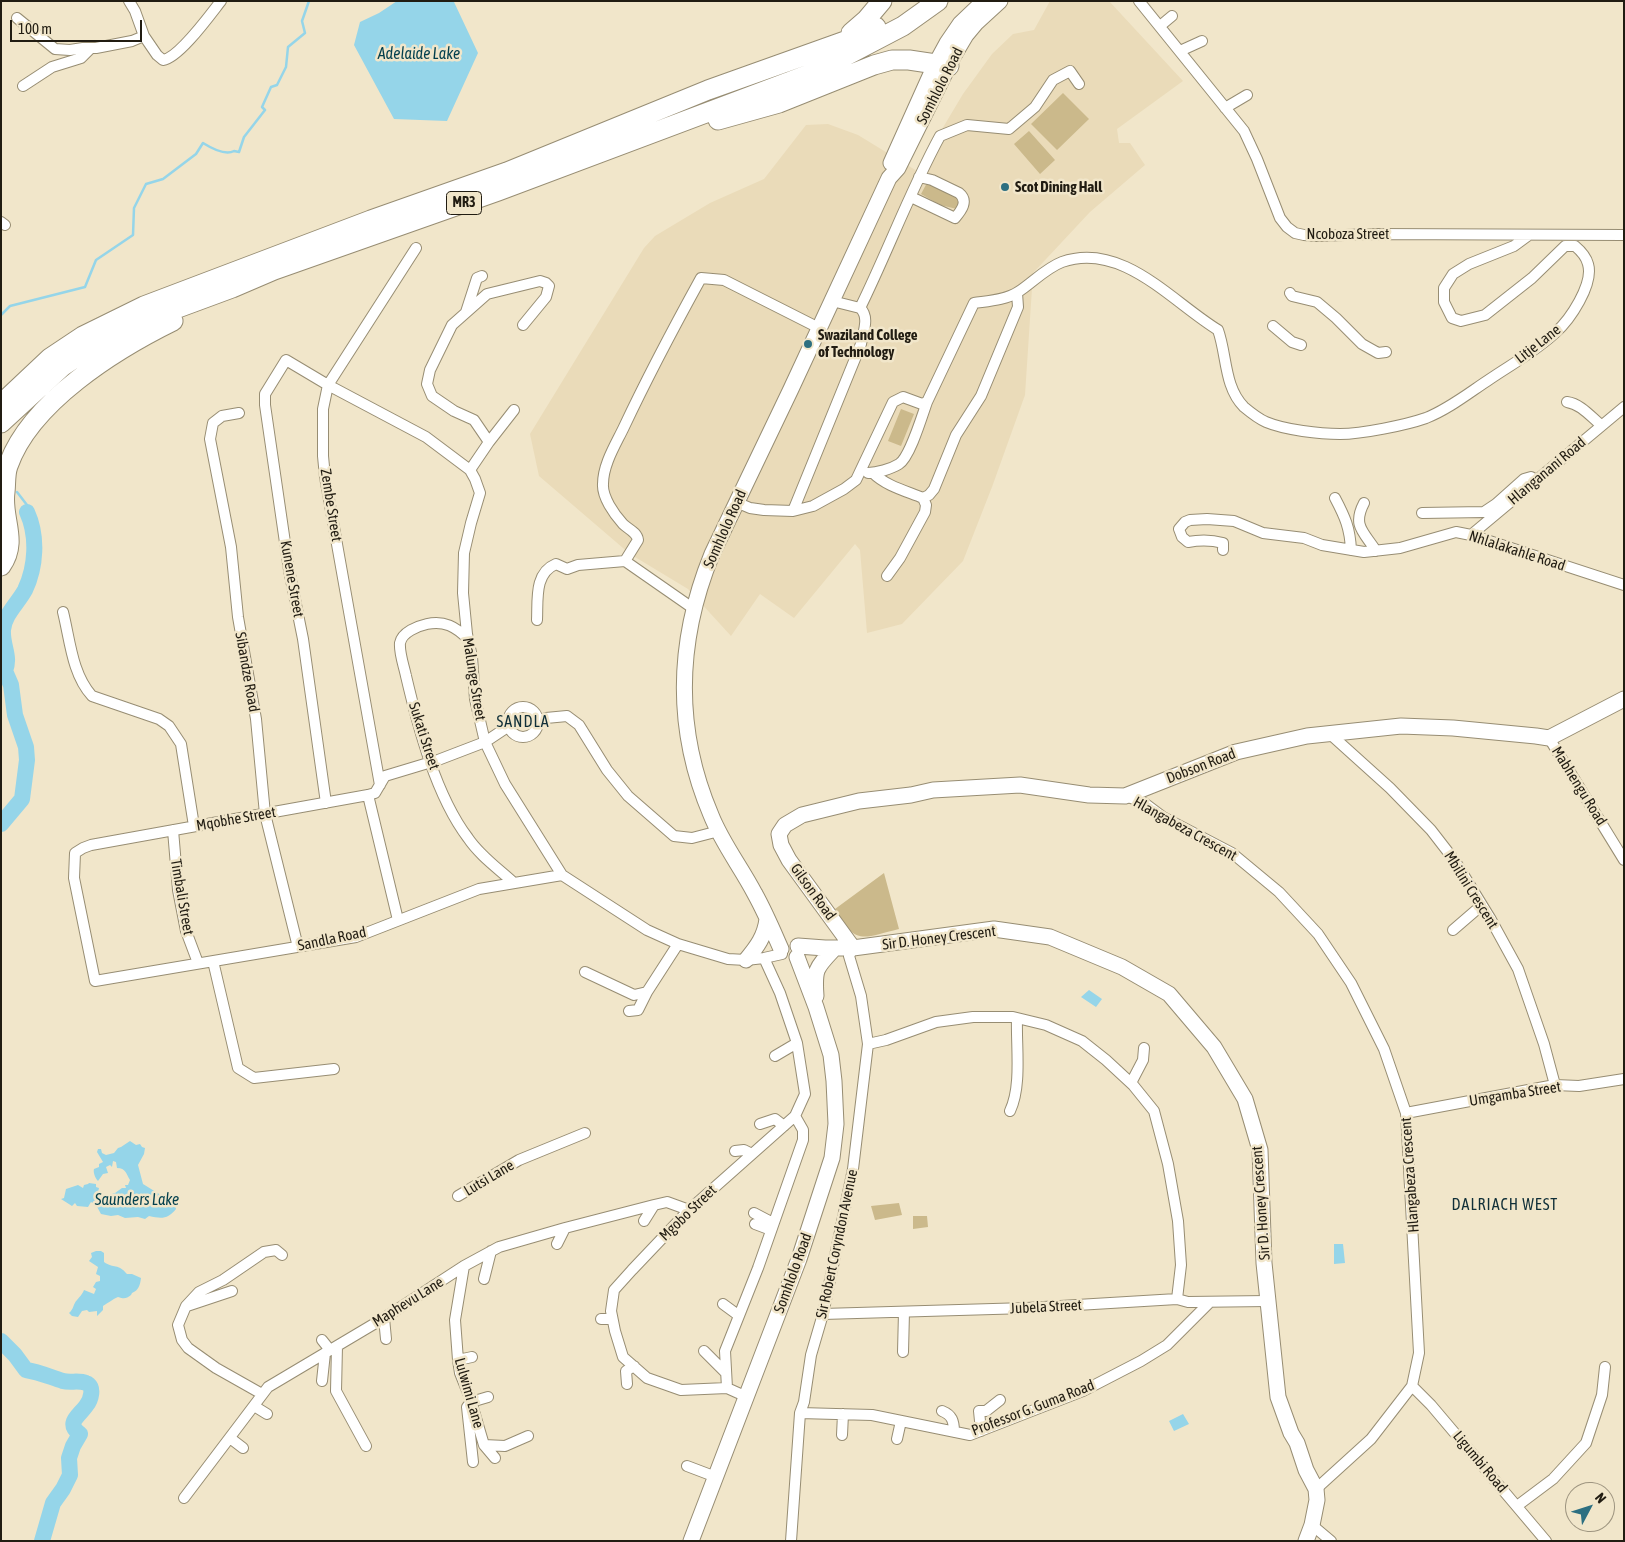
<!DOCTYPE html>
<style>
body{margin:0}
#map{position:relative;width:1625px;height:1542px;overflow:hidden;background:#f1e6ca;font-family:"Asap Condensed",sans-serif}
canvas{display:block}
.frame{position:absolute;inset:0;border:2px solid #211c12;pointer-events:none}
.north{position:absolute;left:1565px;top:1482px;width:50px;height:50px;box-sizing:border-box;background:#f1e6ca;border:1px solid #9e9580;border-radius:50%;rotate:50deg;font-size:14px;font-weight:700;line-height:20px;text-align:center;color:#211c12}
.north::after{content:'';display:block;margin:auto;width:18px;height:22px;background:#2d6f81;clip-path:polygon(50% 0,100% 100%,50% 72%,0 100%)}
.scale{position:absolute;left:10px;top:20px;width:132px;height:22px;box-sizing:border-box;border:2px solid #211c12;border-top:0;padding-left:6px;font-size:15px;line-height:18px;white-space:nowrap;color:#211c12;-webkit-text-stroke:4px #f1e6ca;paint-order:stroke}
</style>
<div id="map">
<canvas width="1625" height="1542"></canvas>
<div class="frame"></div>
<div class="north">N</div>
<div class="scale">100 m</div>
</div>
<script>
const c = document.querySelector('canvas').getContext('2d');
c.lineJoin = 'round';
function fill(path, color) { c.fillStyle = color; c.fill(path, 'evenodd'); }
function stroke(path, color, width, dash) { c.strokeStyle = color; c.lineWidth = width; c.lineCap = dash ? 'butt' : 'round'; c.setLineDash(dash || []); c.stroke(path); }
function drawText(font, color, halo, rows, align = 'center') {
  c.font = font + ' "Asap Condensed",sans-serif'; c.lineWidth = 5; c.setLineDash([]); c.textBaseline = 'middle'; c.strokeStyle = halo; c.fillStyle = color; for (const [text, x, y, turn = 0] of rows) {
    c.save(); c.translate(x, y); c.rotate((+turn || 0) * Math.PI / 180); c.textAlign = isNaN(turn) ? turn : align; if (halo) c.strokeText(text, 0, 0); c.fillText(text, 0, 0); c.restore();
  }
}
const built = new Path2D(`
 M1050,1H1109L1183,81L1117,129L1119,143H1130L1145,165L1090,212L1033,273L1025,395L992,487L963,561L902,624L867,633L860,550L855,544L794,618L760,594L731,636L688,589L630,554L539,476L530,434L644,248L655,236L710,203L764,179L806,125L828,124L858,135L917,171L963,94L992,54L1013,34L1034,30Z`);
const green = new Path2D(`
 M1063,93L1089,119L1057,150L1031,124Z
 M1029,131L1055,160L1040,174L1014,144Z
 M928,181L959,198L958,203L960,207L957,209L940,205L921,194Z
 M901,409L914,414L901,446L888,441Z
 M884,873L899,929C862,938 856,946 835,909Z
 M899,1203L902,1215L875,1220L871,1206Z
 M913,1216H927L928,1227L913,1229Z`);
const water = new Path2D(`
 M397,1L454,2L478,53L447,121L394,119L354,45L360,22L379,13Z
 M1089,990L1102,999L1096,1007L1081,997Z
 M130,1141L136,1145L140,1144L142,1147L145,1148L144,1154L138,1165L143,1184L164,1197H169L174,1201L176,1209C168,1219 162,1219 149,1216L145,1219L138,1217L125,1218L118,1215L111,1216L101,1214L96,1205L91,1202L88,1207L77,1206L75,1203L72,1206L61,1199L64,1198L66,1189L78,1185L83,1188L84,1185L88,1184L89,1183L96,1184V1187L99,1188L98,1192L104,1198H108L109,1195L115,1193L122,1188H126L125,1185H128L130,1180C126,1174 126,1168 117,1168L116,1162L113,1161L112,1167L110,1165L106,1167L108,1173L103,1174L98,1181C95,1178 93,1172 94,1169L99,1167V1164L103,1162L97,1152L98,1149H101L102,1153L106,1155L114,1153L118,1148L121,1147Z
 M1334,1244H1343L1345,1263L1334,1264Z
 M96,1251H101L104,1253V1262C114,1269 118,1263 127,1274H132L141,1278C140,1285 139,1290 132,1293L131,1295C126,1299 124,1299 118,1297C113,1299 108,1303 103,1306V1310L97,1316V1311L89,1312L87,1310L82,1311L78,1317L72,1316L69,1313C74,1309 73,1304 77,1300C80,1296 82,1295 84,1290L94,1294L96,1289L93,1287L96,1282L100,1281V1276L96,1274L98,1267L89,1261L92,1257L91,1253Z
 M1183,1414L1189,1424L1174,1431L1169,1421Z`);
const stream = new Path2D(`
 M1,315L10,306L85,287L96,260L133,235L134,208L146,184L163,179L196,154L203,143C211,148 225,156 234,151L239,152L244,137L265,110L262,107L271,87L277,85L286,67L288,47L305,33L302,21L309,1
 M17,492L27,505V512`);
const river = new Path2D(`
 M1,824L22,799L27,760L26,747L15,715L11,685L5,671C11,656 2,646 3,630C4,615 18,603 25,590C36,567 38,536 27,512
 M1,1341L15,1355L26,1370C39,1372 50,1377 63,1381C70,1383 79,1380 86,1383C95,1386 91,1400 86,1406C79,1416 65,1423 80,1434L73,1446L69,1458L70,1475L63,1489L53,1503L42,1541`);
const street = new Path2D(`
 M1139,1L1244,131L1257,159L1280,218L1287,227L1295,233L1304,235L1316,236L1374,234L1624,235
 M17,18L55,49L70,50L83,48H96L132,41L144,36L135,11L129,1
 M1160,26L1172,16
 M144,36L157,55L163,60C179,58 210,15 221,1
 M1180,51L1202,41
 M23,86L52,67L81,58L91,48
 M1225,108L1247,95
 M911,197L955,218C961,211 969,201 959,193L932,180L919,177
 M1,222L5,225
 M1290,293L1292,296L1317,302L1336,318L1362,344L1378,353L1386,352
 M860,308C888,251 910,191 940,136L967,125L1009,129L1035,107L1053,80L1070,71L1079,84
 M466,312L477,278L482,276
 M1273,326L1292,342L1301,345
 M1567,402C1581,404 1591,417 1601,425
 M239,413L222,416L213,423L210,439L231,547L238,617L256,719L265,814L298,947
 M489,442L474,420L454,411L432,396L427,384L430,370L452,325L487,294L540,281L546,283L549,286L546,297L523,325
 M470,470L489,442L514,410
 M868,473C877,473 891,469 899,464C910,457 922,416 927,402
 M873,473C886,486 906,491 923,498L929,495L934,489L956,435L981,396L1018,307L1017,293
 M1335,498C1345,517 1350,528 1351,550
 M736,502L750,508L764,510L793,511L813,506L844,489L856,480L893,402L903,397L922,404L927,402L974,303C987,301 1006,300 1018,292C1032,283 1046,268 1062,262C1122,241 1172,302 1218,330C1227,355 1224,387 1244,407C1250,412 1259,419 1266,422C1285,430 1320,434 1340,434C1362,434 1406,425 1426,418C1449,409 1470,392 1490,379C1512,364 1536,351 1555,333C1570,320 1594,284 1588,264C1586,256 1581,251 1575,246H1565L1532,278L1485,315L1461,321L1452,318L1444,302V288L1453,274L1469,264L1514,246L1529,235
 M1364,503C1352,526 1364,532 1376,551
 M793,511L861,344C863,332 870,317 860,308L832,301
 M1422,513L1484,512L1496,504L1524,479L1531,477L1536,480
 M1471,535L1624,407
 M1223,550V543C1212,540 1199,540 1188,542L1182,537L1179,529L1185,522L1190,520L1207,519L1234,521L1263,533L1304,538L1322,545L1364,552L1400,548L1456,532L1471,535L1624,585
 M887,576L900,558L925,512L926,505L923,498
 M694,609L625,561L638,540C637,532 628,529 623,524C614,514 602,497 603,484C603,464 616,444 624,427C648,376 674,327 701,278L724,280L819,328
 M63,612C70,640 72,674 92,696L159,719L169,726L181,744L194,826
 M537,620C538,600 534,573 556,564L567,569L578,565L625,561
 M468,639C456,627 444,620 427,624C418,626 402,632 400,643C399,653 404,666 406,676C418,727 436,796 468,838C480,856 499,869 514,883
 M508 722a15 15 0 1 1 30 0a15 15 0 1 1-30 0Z
 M538,721L546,718L567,716L579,725L607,770L628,796L674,836L692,838L719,831
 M509,726L485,742L438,760L385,776L375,793L368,795L91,845L83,848L75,853L74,878L95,981L356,937L479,889L562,875
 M1329,733L1390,788L1431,830L1455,861L1490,918L1518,969L1544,1044L1555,1085
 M1549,738L1624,860
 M380,785L325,477L323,456V409L328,385L416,248
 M368,795L398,920
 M1125,796L1143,802L1163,817L1232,853L1279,892L1318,934L1351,983L1384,1049L1406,1113L1419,1353L1412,1386L1371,1439L1316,1489
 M326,803L303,639L289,570L265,405V394L286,360L328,385L426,437L470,470L475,479L480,493L471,523L464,553L463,593L467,634L472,657L475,699L485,742L505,784L562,875L647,930L678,944L728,959L746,960L764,958L782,954
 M173,830L178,890L186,931L198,963
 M1453,930L1482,905
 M213,961L238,1068L254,1078L334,1069
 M585,972L634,995L647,992L678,944
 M629,1011L638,1010L647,992
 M868,1044L886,1040L936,1022L973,1017H1013L1046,1025L1082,1041L1106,1060L1133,1085L1154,1111L1168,1164L1178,1221L1181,1265L1177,1299
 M775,1056L797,1043
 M1131,1083L1143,1060L1144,1048
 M1010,1111C1022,1086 1016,1046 1017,1018
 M1406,1113L1555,1085L1579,1086L1624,1079
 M760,1124L775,1119L784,1126
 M735,1151L744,1150L752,1154
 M458,1196L519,1160L585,1133
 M754,1213L773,1223
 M644,1221L654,1205
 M755,1224L771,1230
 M557,1244L565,1228
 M464,1266L455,1320L458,1360L460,1373L470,1398L484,1445L505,1446L528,1436
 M484,1279L491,1251
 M723,1304L738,1315
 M187,1306L232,1291
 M823,1314L1027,1308L1177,1299L1188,1302L1268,1301
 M384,1318L386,1339
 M601,1319H612
 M322,1340L330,1350
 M337,1346L336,1391L366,1446
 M704,1351L725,1372
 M903,1352L904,1312
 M458,1360L472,1357
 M322,1381L325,1353
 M627,1384L626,1371L634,1366
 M1412,1386L1431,1405L1546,1541
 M727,1388L725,1351L758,1268L803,1140V1130L795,1116
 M262,1394L216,1368L188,1348L182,1340L178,1325L186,1306L199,1292L223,1280L264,1252L276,1250L282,1255
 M747,1397L727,1388L681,1390L647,1378L623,1357L615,1331L611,1311L614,1290L632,1270L689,1210L795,1116L805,1094L797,1043L780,993L764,958
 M254,1406L267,1414
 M942,1411C952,1415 954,1421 954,1432
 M800,1413L872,1415L970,1435L1083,1391L1141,1361L1167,1345L1210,1302
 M981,1431L979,1411H986L1000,1400
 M842,1435L843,1414
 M230,1438L243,1448
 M897,1439L901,1421
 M484,1445L495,1458
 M473,1462L467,1407L471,1402L488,1397
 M687,1466L716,1477
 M184,1498L268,1387L384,1318L464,1266L499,1247L565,1228L654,1205L667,1202L689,1210
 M1517,1506L1553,1479L1586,1443L1602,1395L1605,1367
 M1312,1525L1331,1541
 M791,1541L800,1413L804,1402L811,1355L823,1314L853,1169L868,1044L861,996L849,956L853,948`);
const secondary = new Path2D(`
 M891,163L935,65L947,43L960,24L984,1
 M798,946L825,948H853L994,929L1050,937L1122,967L1169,994L1214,1047L1245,1099L1260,1150L1264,1263L1278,1397L1291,1433L1297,1443L1306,1470L1316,1489L1317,1500L1312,1525L1306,1541
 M853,948L789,860L781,845L779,834L785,825L802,815L859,801L911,795L933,790L1020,785L1089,795L1125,796L1236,752L1307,736L1401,726L1453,728L1536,736L1549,738L1624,699
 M781,949C773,931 765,912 755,894C741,867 722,843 711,815C674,728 677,640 712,554L791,389L889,178L898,168L953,57L966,35L976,23L1000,1
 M746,960C757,947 765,936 767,919
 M816,996C814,969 816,968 834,949
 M691,1541L799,1259L832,1158L836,1124L834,1081L831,1055L816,1007L797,957`);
const highway = new Path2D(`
 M851,33L866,20L882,1
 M718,120L779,103L874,65L892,60H909L949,66
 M1,404L50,358L83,336L144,306L371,220L507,172L708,90L862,35L876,27
 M1,423L62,367L99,342L140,322L232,288L274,270L498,191L815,72L903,26L938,1
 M1,566C19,541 1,518 5,492C6,484 5,474 8,466C30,402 116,349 173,321`);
const markers = [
 [1005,187,5,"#2d6f81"],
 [808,344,5,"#2d6f81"]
];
const shields = [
 [464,203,35]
];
const shieldNames = [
 ["MR3",464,203]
];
const streetNames = [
 ["Somhlolo Road",940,86,-63],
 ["Ncoboza Street",1348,234],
 ["Litje Lane",1538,344,-38],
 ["Hlanganani Road",1547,471,-40],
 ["Zembe Street",331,505,81],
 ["Somhlolo Road",725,529,-66],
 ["Nhlalakahle Road",1517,551,18],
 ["Kunene Street",292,579,80],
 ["Sibandze Road",247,672,80],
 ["Malunge Street",474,679,81],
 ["Sukati Street",424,736,72],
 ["Dobson Road",1201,766,-21],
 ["Mabhengu Road",1579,786,58],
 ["Mqobhe Street",236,819,-10],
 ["Hlangabeza Crescent",1185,829,29],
 ["Mbilini Crescent",1471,890,58],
 ["Gilson Road",813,892,54],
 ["Timbali Street",182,897,80],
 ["Sir D. Honey Crescent",939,938,-7],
 ["Sandla Road",332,939,-12],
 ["Umgamba Street",1515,1094,-9],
 ["Hlangabeza Crescent",1410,1175,-94],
 ["Lutsi Lane",489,1178,-31],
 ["Sir D. Honey Crescent",1261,1203,-94],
 ["Mgobo Street",688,1213,-44],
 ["Sir Robert Coryndon Avenue",837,1244,-78],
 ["Somhlolo Road",793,1273,-70],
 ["Maphevu Lane",408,1302,-32],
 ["Jubela Street",1046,1307,-3],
 ["Lulwimi Lane",469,1393,74],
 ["Professor G. Guma Road",1033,1408,-21],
 ["Ligumbi Road",1480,1462,50]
];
const poiNames = [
 ["Scot Dining Hall",1015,187],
 ["Swaziland College",818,335],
 ["of Technology",818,352]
];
const waterNames = [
 ["Adelaide Lake",419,54],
 ["Saunders Lake",137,1200]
];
const neighbourhoodNames = [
 ["SANDLA",523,722],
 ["DALRIACH WEST",1505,1205]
];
fill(built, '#eadbb9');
fill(green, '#cbb98b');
fill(water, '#95d5e9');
stroke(stream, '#95d5e9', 2.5);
stroke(river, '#95d5e9', 16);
stroke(street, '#978d73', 12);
stroke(secondary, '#978d73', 17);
stroke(highway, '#978d73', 21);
stroke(street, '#fff', 10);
stroke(secondary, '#fff', 15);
stroke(highway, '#fff', 19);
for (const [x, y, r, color] of markers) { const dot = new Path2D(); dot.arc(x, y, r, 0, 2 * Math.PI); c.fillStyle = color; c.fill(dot); stroke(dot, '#f1e6ca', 2); }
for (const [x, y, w] of shields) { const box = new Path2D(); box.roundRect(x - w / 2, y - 11.5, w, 23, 4); c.fillStyle = '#f1e6ca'; c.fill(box); stroke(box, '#211c12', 1); }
drawText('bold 14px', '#211c12', null, shieldNames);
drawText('15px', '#211c12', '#f1e6ca', streetNames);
drawText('bold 15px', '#211c12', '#f1e6ca', poiNames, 'left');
drawText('italic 16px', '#023f4d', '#f1e6ca', waterNames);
c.letterSpacing = '1px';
drawText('16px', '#102f38', '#f1e6ca', neighbourhoodNames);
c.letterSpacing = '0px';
</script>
